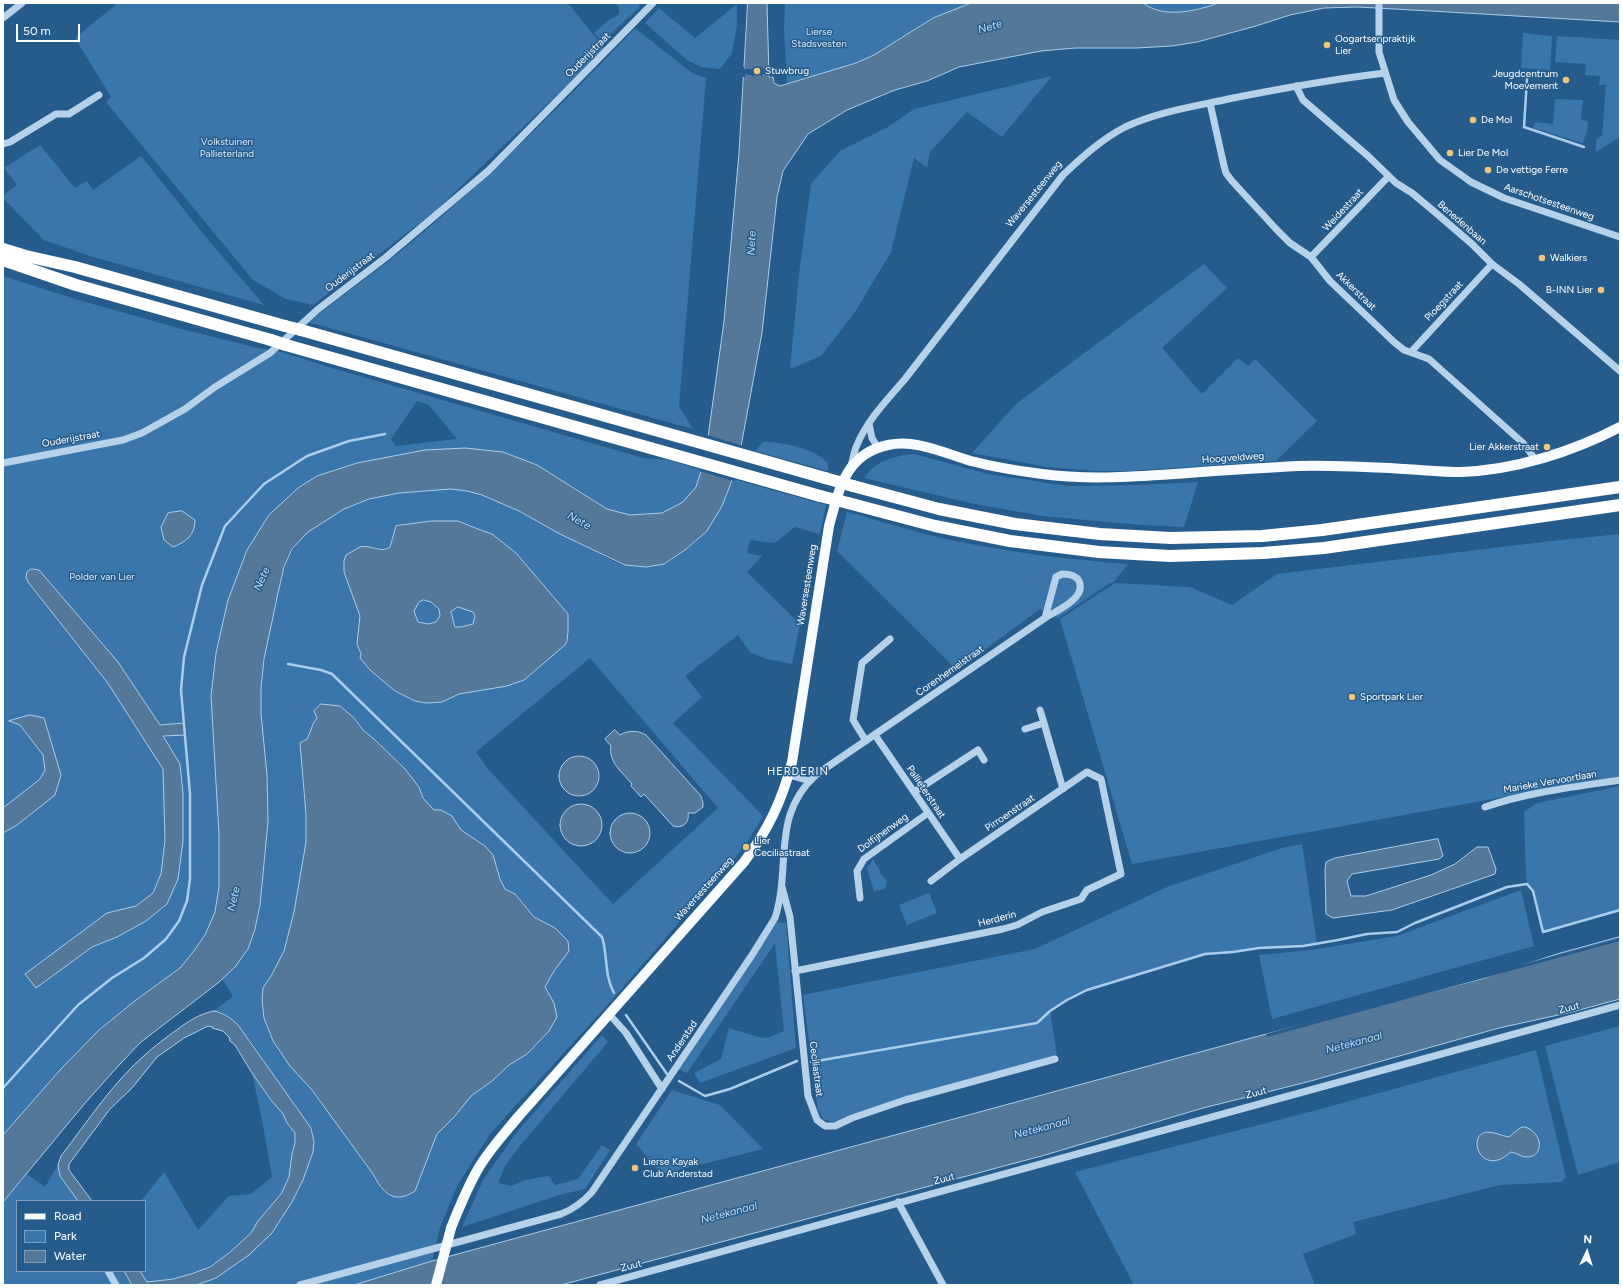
<!DOCTYPE html>
<style>
body{margin:0}
#map{position:relative;width:1623px;height:1288px;overflow:hidden;background:#265c8c;font-family:Figtree,sans-serif}
canvas{display:block}
.frame{position:absolute;inset:0;border:4px solid #fff;pointer-events:none}
.legend{position:absolute;left:16px;top:1200px;width:130px;height:72px;box-sizing:border-box;background:#265c8c;border:1px solid #7d9dba;margin:0;padding:5px 7px;list-style:none;font-size:12px;color:#fff}
.legend li{display:flex;align-items:center;gap:8px;height:20px}
.legend b{width:20px;border:1px solid #7d9dba}
.north{position:absolute;left:1567px;top:1232px;width:40px;height:40px;-webkit-text-stroke:3px #265c8c;paint-order:stroke;rotate:4deg;font-size:11px;font-weight:700;line-height:16px;text-align:center;color:#fff}
.north::after{content:'';display:block;margin:auto;width:14px;height:18px;background:#fff;clip-path:polygon(50% 0,100% 100%,50% 72%,0 100%)}
.scale{position:absolute;left:16px;top:24px;width:64px;height:18px;box-sizing:border-box;border:2px solid #fff;border-top:0;padding-left:5px;font-size:12px;line-height:14px;white-space:nowrap;color:#fff;-webkit-text-stroke:3px #265c8c;paint-order:stroke}
</style>
<div id="map">
<canvas width="1623" height="1288"></canvas>
<div class="frame"></div>
<ul class="legend">
<li><b style="height:5px;background:#f8fbfe"></b>Road</li>
<li><b style="height:11px;background:#3a76a9"></b>Park</li>
<li><b style="height:11px;background:#537899"></b>Water</li>
</ul>
<div class="north">N</div>
<div class="scale">50 m</div>
</div>
<script>
const c = document.querySelector('canvas').getContext('2d');
c.lineJoin = 'round';
function fill(path, color) { c.fillStyle = color; c.fill(path, 'evenodd'); }
function stroke(path, color, width, dash) { c.strokeStyle = color; c.lineWidth = width; c.lineCap = dash ? 'butt' : 'round'; c.setLineDash(dash || []); c.stroke(path); }
function drawText(font, color, halo, rows, align = 'center') {
  c.font = font + ' Figtree,sans-serif'; c.lineWidth = 3; c.setLineDash([]); c.textBaseline = 'middle'; c.strokeStyle = halo; c.fillStyle = color; for (const [text, x, y, turn = 0] of rows) {
    c.save(); c.translate(x, y); c.rotate((+turn || 0) * Math.PI / 180); c.textAlign = isNaN(turn) ? turn : align; if (halo) c.strokeText(text, 0, 0); c.fillText(text, 0, 0); c.restore();
  }
}
const green = new Path2D(`
 M118,3H568L605,49L433,213L313,305L286,299L253,280L106,102L111,97L75,38Z
 M616,3H638L640,7L602,42L594,33L609,20L615,17L619,14V8Z
 M785,3H971L933,18L874,55L856,63L787,84L784,30Z
 M1143,3H1219C1196,11 1164,19 1143,3Z
 M737,4V24L732,53L720,69L701,67L687,60L645,23L659,8L695,38Z
 M635,28L692,73L706,78L679,406L693,429L308,322C347,292 388,263 425,231C499,167 568,99 635,28Z
 M1523,33L1552,36L1550,70L1521,68Z
 M1557,36L1620,40V137L1596,152V139L1602,136L1606,85H1599L1600,76L1585,75L1586,64L1555,62Z
 M1052,76L1002,137L967,112L930,152L927,168L914,158L891,252L855,312L821,356L790,369L799,274L811,184L840,151L888,127L914,109Z
 M1555,99L1583,100L1581,120L1588,121L1587,131L1583,143L1533,128L1535,122L1553,124Z
 M40,145L75,188L87,181L93,190L141,156L210,242L264,305L90,256L44,240L3,198V195L17,185L4,168Z
 M1204,264L1227,288L1162,348L1202,394L1238,358L1248,366L1255,359L1317,421L1276,461L1130,471H1096L1047,467L972,453L1016,404Z
 M3,276L75,299L178,328L258,348L278,351L332,368L643,458L668,460L701,470L696,487L683,502L662,513L630,515L607,509L572,486L425,450L357,463L334,470L317,476L298,488L247,550L228,600L216,653L211,696L219,835V887L215,912L205,935L193,952L180,968L136,1000L99,1030L60,1070L3,1135ZM417,401L429,405L457,439L396,446L391,439Z
 M763,442C784,442 813,448 828,463V471L755,451Z
 M914,454L988,474L1068,486L1138,485L1198,482L1184,527L1142,525L1042,516L970,503L864,478C876,461 893,456 914,454Z
 M733,479L826,505L820,534L795,527L775,543L750,540L747,553L762,556L747,572L800,624L792,664L767,659L750,652L738,635L685,676L702,697L673,723L763,816L745,846L612,1000L490,1134L457,1186L440,1228L432,1261L354,1285H196L216,1278L292,1202L303,1179L311,1159L314,1142L311,1128L291,1102L249,1039L230,1018L222,1012L214,1011L233,996L222,979C236,966 247,949 254,931C259,920 260,905 261,893C266,855 269,816 267,777C266,755 261,732 261,710C261,673 267,635 276,600C286,560 289,544 325,520C357,499 393,492 430,490C443,489 456,488 469,491C510,502 553,530 591,549C602,554 615,564 626,565C632,566 660,565 665,563C670,562 676,556 681,553C710,533 721,511 733,479ZM432,521H458L492,534L516,553L568,614L532,672L524,680L459,694L442,702L426,703L415,701L395,691L370,670L360,658L361,654L357,644L360,616L344,572V561C350,555 358,546 368,547C375,549 381,551 388,549L390,548L396,526ZM590,658L718,808L613,904L488,769L476,752ZM327,704L340,706L354,718L363,730L374,739L405,769L419,787L423,798L434,810H441L452,816L461,830L485,846L497,866L500,879L505,889L515,894L534,917L555,928L554,971L545,987L554,1003L527,1054L509,1065L492,1081L471,1096L455,1115L437,1134L425,1162L381,1188L373,1174L312,1090L290,1066L273,1041L266,1026L263,988L271,976L284,951L294,912L306,842V814L302,778L303,741L307,739L317,718L315,711Z
 M847,512C888,523 929,537 971,544C1023,554 1075,560 1128,564L1113,583H1110L1058,618L1040,609L957,670L837,551Z
 M1620,534V776L1132,864L1060,619L1115,583L1190,587L1232,605L1277,574L1560,540Z
 M424,600L431,602L439,609L440,616L436,622L428,624L418,622L414,611L419,602Z
 M458,607L473,612L475,616L473,624L461,627H455L451,611Z
 M1620,786V910L1543,932L1533,891L1527,884L1526,877L1524,812L1537,803Z
 M1302,844L1317,944L1259,948L1233,952L1205,954L1087,990L1067,1000L1050,1011L1057,1055L849,1115L835,1122L824,1120L818,1110L803,995L1035,949L1167,887L1282,848Z
 M873,859L880,871V873L887,881L885,889L874,891L867,868Z
 M1521,890L1534,946L1272,1019L1259,955L1311,950L1397,936Z
 M929,893L937,913L907,925L899,905Z
 M777,922L786,923L796,1048L700,1083L694,1073L721,1059L729,1028L758,1037L768,1038L784,1031L775,943L687,1073L679,1070Z
 M1620,1026V1162L1578,1175L1545,1046Z
 M602,1035L608,1042L519,1147L505,1166L498,1183L511,1186L525,1180L549,1176L555,1185L578,1179L602,1145L610,1150L585,1189L559,1195L462,1227L483,1180L517,1132Z
 M1536,1050L1566,1177L1562,1182L1500,1185L1353,1222L1356,1234L1303,1254L1315,1285H1134L1075,1172L1317,1110Z
 M252,1073L271,1100L283,1114L287,1123L295,1133V1143L292,1154L289,1177L281,1194L258,1221L251,1233L229,1253L210,1267L191,1274L173,1279L147,1282L140,1271H145V1201H141L164,1172L198,1230L229,1196L251,1194L272,1177L262,1120Z
 M672,1090L720,1105L763,1149L662,1174L636,1144Z
 M58,1165L60,1176L78,1201H17V1271H124L132,1285H3V1202L27,1174L45,1187Z`);
const water = new Path2D(`
 M748,3H767L769,77H773L774,83L780,86L856,63L874,55L933,18L971,3H1143C1164,19 1196,11 1219,3H1620V22L1431,11L1357,7L1324,8L1290,15L1256,26L1197,42L1172,46L1137,48H1075L1041,51L959,67L927,81L895,90L847,110L808,134L783,171L777,197L762,333L737,468L722,506L707,531L685,550L664,564L646,567L625,565L560,534L519,511L482,495L467,491L451,489L399,493L369,499L344,509L308,532L292,549L284,567L278,593L264,659L261,688V714L267,775L268,822L260,905L255,929L248,949L235,967L218,983L141,1042L120,1064L86,1102L3,1202V1135L60,1070L99,1030L136,1000L180,968L193,952L205,935L215,912L219,887V835L211,696L216,653L228,600L247,550L269,515L298,488L317,476L357,463L425,450L465,448L503,452L537,465L607,509L630,515L662,513L683,502L696,487L705,459L724,321L739,153Z
 M182,511L195,520C195,535 186,542 173,547L164,540L161,527L168,513Z
 M432,521H458L478,529L492,534L516,553L568,614V632L567,641L565,645L524,680L507,686L459,694L442,702L426,703L415,701L395,691L370,670L360,658L361,654L357,644L360,616L344,572V561L346,555C350,553 356,549 360,547C370,544 381,554 390,547L396,526ZM424,600L431,602L439,609L440,616L436,622L428,624L418,622L414,611L419,602ZM458,607L473,612L475,616L473,624L461,627H455L451,612Z
 M32,569L39,570L118,662L160,725L184,723L185,735L163,736L180,764L183,794V841L178,879L167,904L146,921L117,937L92,947L36,988L25,974L107,913L136,906L153,893L161,874L165,840L163,769L107,682L28,582L26,577L27,572Z
 M321,704L340,706L354,718L363,730L374,739L405,769L419,787L423,798L434,810H441L452,816L461,830L485,846L493,855L500,879L505,889L515,894L534,917L555,928L568,941L569,951L554,971L545,987L554,1003L557,1017L549,1031L527,1054L509,1065L492,1081L471,1096L455,1116L437,1134L415,1191C394,1205 383,1193 373,1174L312,1090L290,1066L273,1041L264,1018L262,1000L263,988L271,976L284,951L294,912L306,842V814L300,743L307,739L309,735L313,724L317,718L314,711Z
 M30,715L44,718L61,775L55,795L17,825L3,833V808L40,779L45,770L43,755L20,725L9,721Z
 M615,730L620,735C629,730 637,730 646,735L701,796L703,803V807L695,813H688C690,823 682,829 673,826L644,794L641,797L631,786L632,784C623,773 608,762 611,746L605,739Z
 M559 776a20 20 0 1 1 40 0a20 20 0 1 1-40 0Z
 M560 825a21 21 0 1 1 42 0a21 21 0 1 1-42 0Z
 M610 833a20 20 0 1 1 40 0a20 20 0 1 1-40 0Z
 M1438,839L1443,856L1439,859L1352,874L1347,881L1351,896H1366L1431,875L1455,864L1477,847H1488L1496,869L1495,874L1392,910L1333,918L1326,914L1325,870L1326,862L1335,858Z
 M1620,937V999L1572,1012L1499,1028L1307,1082L1203,1108L1045,1155L561,1285H354L432,1261L1255,1037L1481,979L1557,954Z
 M214,1011C224,1013 231,1018 238,1025L311,1128L314,1142L313,1152L303,1180L292,1202L272,1233L249,1255L216,1278L196,1285H132L124,1271H140L147,1282L173,1279L191,1274L210,1267L229,1253L251,1233L258,1221L281,1194L289,1177L292,1154L295,1143V1133L287,1123L283,1114L271,1100L252,1073L235,1045L230,1041L229,1037L223,1031L212,1028L213,1027L208,1026L184,1038L157,1057L132,1088L110,1109L69,1164V1170L92,1201H78L60,1176L58,1165L61,1156C88,1121 113,1082 147,1053C155,1046 163,1040 171,1034C185,1024 197,1014 214,1011Z
 M1525,1127C1544,1133 1544,1158 1526,1157C1521,1157 1517,1153 1511,1152C1507,1155 1502,1159 1498,1160C1477,1166 1469,1134 1487,1132C1495,1132 1502,1136 1509,1137L1520,1128Z`);
const pier = new Path2D(`
 M753,66L754,69H760L761,66L763,69H770V67H772L771,75L775,76L770,77L769,74H763L761,77L760,74H754L753,77L751,75L745,74V77H741L742,67H744V69H752Z
 M707,435L744,446L739,468L734,481L699,471L703,459Z
 M1620,938V941L1267,1037L1266,1034Z`);
const stream = new Path2D(`
 M1527,79L1524,127L1584,147
 M288,664L321,670L332,674L602,937C608,956 604,975 614,993
 M626,1015L667,1074
 M811,1062L1037,1023L1050,1011L1067,1000L1087,990L1205,954L1233,952L1259,948L1303,946L1338,940L1367,934L1397,932L1415,923L1507,887L1527,884L1533,891L1543,932L1620,910
 M679,1081L705,1096L730,1089L797,1061
 M3,1088L78,1005L112,978L144,958L166,939L179,921L187,901L190,879V794L181,690L184,657L202,585L225,526L264,484L307,456L349,441L385,434`);
const minor = new Path2D(`
 M1379,3V52L1394,100L1408,122L1440,160L1471,182L1504,198L1620,237
 M3,18L22,3
 M1296,86L1303,100L1368,156L1396,183L1412,193L1436,213L1472,244L1492,264L1519,284L1620,371
 M1210,103L1224,166L1226,173L1232,181L1277,230L1290,243L1311,257L1330,281L1394,342L1404,350L1429,359L1523,443L1535,459
 M3,144L10,142L56,114H69L99,95
 M1311,257L1388,177
 M1411,352L1492,264
 M869,424L872,438L878,448
 M3,463L123,440L142,433L185,409L215,387L270,353L317,310L385,258L488,171L653,3
 M851,466C853,459 854,451 857,445C867,420 888,399 905,379L1063,175C1082,157 1102,139 1125,127C1159,111 1197,106 1233,98C1284,88 1334,79 1385,73
 M1062,574C1068,574 1076,575 1079,581C1087,598 1056,611 1045,618L1056,577Z
 M1040,710L1044,723
 M1025,729L1044,723L1063,789
 M875,735L960,859
 M866,741L853,720L862,663L890,639
 M789,775L810,781
 M914,792L978,750L984,760
 M1485,807C1528,792 1575,787 1620,780
 M782,887L790,917L808,1096L817,1120L825,1126H835L852,1118L905,1100L1055,1059
 M860,898L857,871L864,859L928,813
 M795,971L1003,929L1017,925L1042,912L1081,899L1087,890L1121,874L1101,779L1087,772L960,859L931,881
 M609,1014L626,1033L662,1089
 M898,1202L943,1285
 M108,1271L116,1285
 M300,1285L561,1214C574,1209 583,1202 592,1192L752,955L775,918C792,865 770,816 817,774L1045,618
 M600,1285L1620,1005`);
const major = new Path2D(`
 M451,1228C459,1208 467,1188 478,1169C489,1150 504,1134 518,1117L744,862C768,830 782,801 792,762L829,526C839,490 845,454 888,445C916,439 944,453 971,461C994,467 1018,471 1042,474C1086,480 1130,477 1174,474C1216,471 1257,468 1298,466C1334,465 1369,467 1405,469C1423,470 1442,472 1461,472C1515,470 1572,452 1620,427`);
const highway = new Path2D(`
 M3,249L26,256L75,267L285,326
 M3,260L76,285L271,340
 M301,330L825,478
 M286,345L820,496
 M853,486L939,509L1015,524L1100,534L1170,538L1262,536L1322,530L1620,487
 M848,503L935,526L1010,541L1099,552L1170,556L1263,553L1324,548L1620,505`);
const majorBridge = new Path2D(`
 M436,1285L451,1228`);
const highwayBridge = new Path2D(`
 M285,326L301,330
 M271,340L286,345
 M825,478L853,486
 M820,496L848,503`);
const markers = [
 [1327,45,4,"#f3c579"],
 [757,71,4,"#f3c579"],
 [1566,80,4,"#f3c579"],
 [1473,120,4,"#f3c579"],
 [1450,153,4,"#f3c579"],
 [1488,170,4,"#f3c579"],
 [1542,258,4,"#f3c579"],
 [1601,290,4,"#f3c579"],
 [1547,447,4,"#f3c579"],
 [1352,697,4,"#f3c579"],
 [746,847,4,"#f3c579"],
 [635,1168,4,"#f3c579"]
];
const parkNames = [
 ["Lierse",819,32],
 ["Stadsvesten",819,44],
 ["Volkstuinen",227,142],
 ["Pallieterland",227,154],
 ["Polder van Lier",102,577]
];
const poiNames = [
 ["Oogartsenpraktijk",1335,39],
 ["Lier",1335,51],
 ["Stuwbrug",765,71],
 ["Jeugdcentrum",1558,74,"right"],
 ["Moevement",1558,86,"right"],
 ["De Mol",1481,120],
 ["Lier De Mol",1458,153],
 ["De vettige Ferre",1496,170],
 ["Walkiers",1550,258],
 ["B-INN Lier",1593,290,"right"],
 ["Lier Akkerstraat",1539,447,"right"],
 ["Sportpark Lier",1360,697],
 ["Lier",754,841],
 ["Ceciliastraat",754,853],
 ["Lierse Kayak",643,1162],
 ["Club Anderstad",643,1174]
];
const streetNames = [
 ["Ouderijstraat",588,55,-45],
 ["Waversesteenweg",1034,194,-51],
 ["Aarschotsesteenweg",1549,202,19],
 ["Weidestraat",1343,210,-47],
 ["Benedenbaan",1462,223,41],
 ["Ouderijstraat",350,272,-37],
 ["Akkerstraat",1356,291,44],
 ["Ploegstraat",1444,301,-47],
 ["Ouderijstraat",71,439,-10],
 ["Hoogveldweg",1233,458,-4],
 ["Waversesteenweg",807,585,-81],
 ["Corenhemelstraat",950,671,-35],
 ["Marieke Vervoortlaan",1550,782,-10],
 ["Pallieterstraat",926,792,56],
 ["Pirroenstraat",1010,813,-34],
 ["Dolfijnenweg",883,833,-36],
 ["Waversesteenweg",704,889,-48],
 ["Herderin",997,919,-15],
 ["Zuut",1569,1008,-15],
 ["Anderstad",682,1041,-56],
 ["Ceciliastraat",816,1069,83],
 ["Zuut",1256,1093,-15],
 ["Zuut",944,1179,-15],
 ["Zuut",631,1266,-15]
];
const waterNames = [
 ["Nete",990,27,-16],
 ["Nete",752,243,-88],
 ["Nete",579,521,29],
 ["Nete",262,579,-66],
 ["Nete",234,899,-77],
 ["Netekanaal",1354,1043,-15],
 ["Netekanaal",1042,1128,-15],
 ["Netekanaal",729,1213,-15]
];
const neighbourhoodNames = [
 ["HERDERIN",798,772]
];
fill(green, '#3a76a9');
fill(water, '#537899');
stroke(water, '#a9ceeb', 1);
fill(pier, '#265c8c');
stroke(stream, '#a9ceeb', 2.5);
stroke(minor, '#b5d2ea', 7);
stroke(major, '#f8fbfe', 10);
stroke(highway, '#fff', 12);
stroke(majorBridge, '#f8fbfe', 10);
stroke(highwayBridge, '#fff', 12);
for (const [x, y, r, color] of markers) { const dot = new Path2D(); dot.arc(x, y, r, 0, 2 * Math.PI); c.fillStyle = color; c.fill(dot); stroke(dot, '#265c8c', 1.5); }
drawText('10px', '#d9eaf8', '#265c8c', parkNames);
drawText('10px', '#fff', '#265c8c', poiNames, 'left');
drawText('10px', '#fff', '#265c8c', streetNames);
drawText('italic 11px', '#c1dbf1', '#265c8c', waterNames);
c.letterSpacing = '1px';
drawText('11px', '#fff', '#265c8c', neighbourhoodNames);
c.letterSpacing = '0px';
</script>
